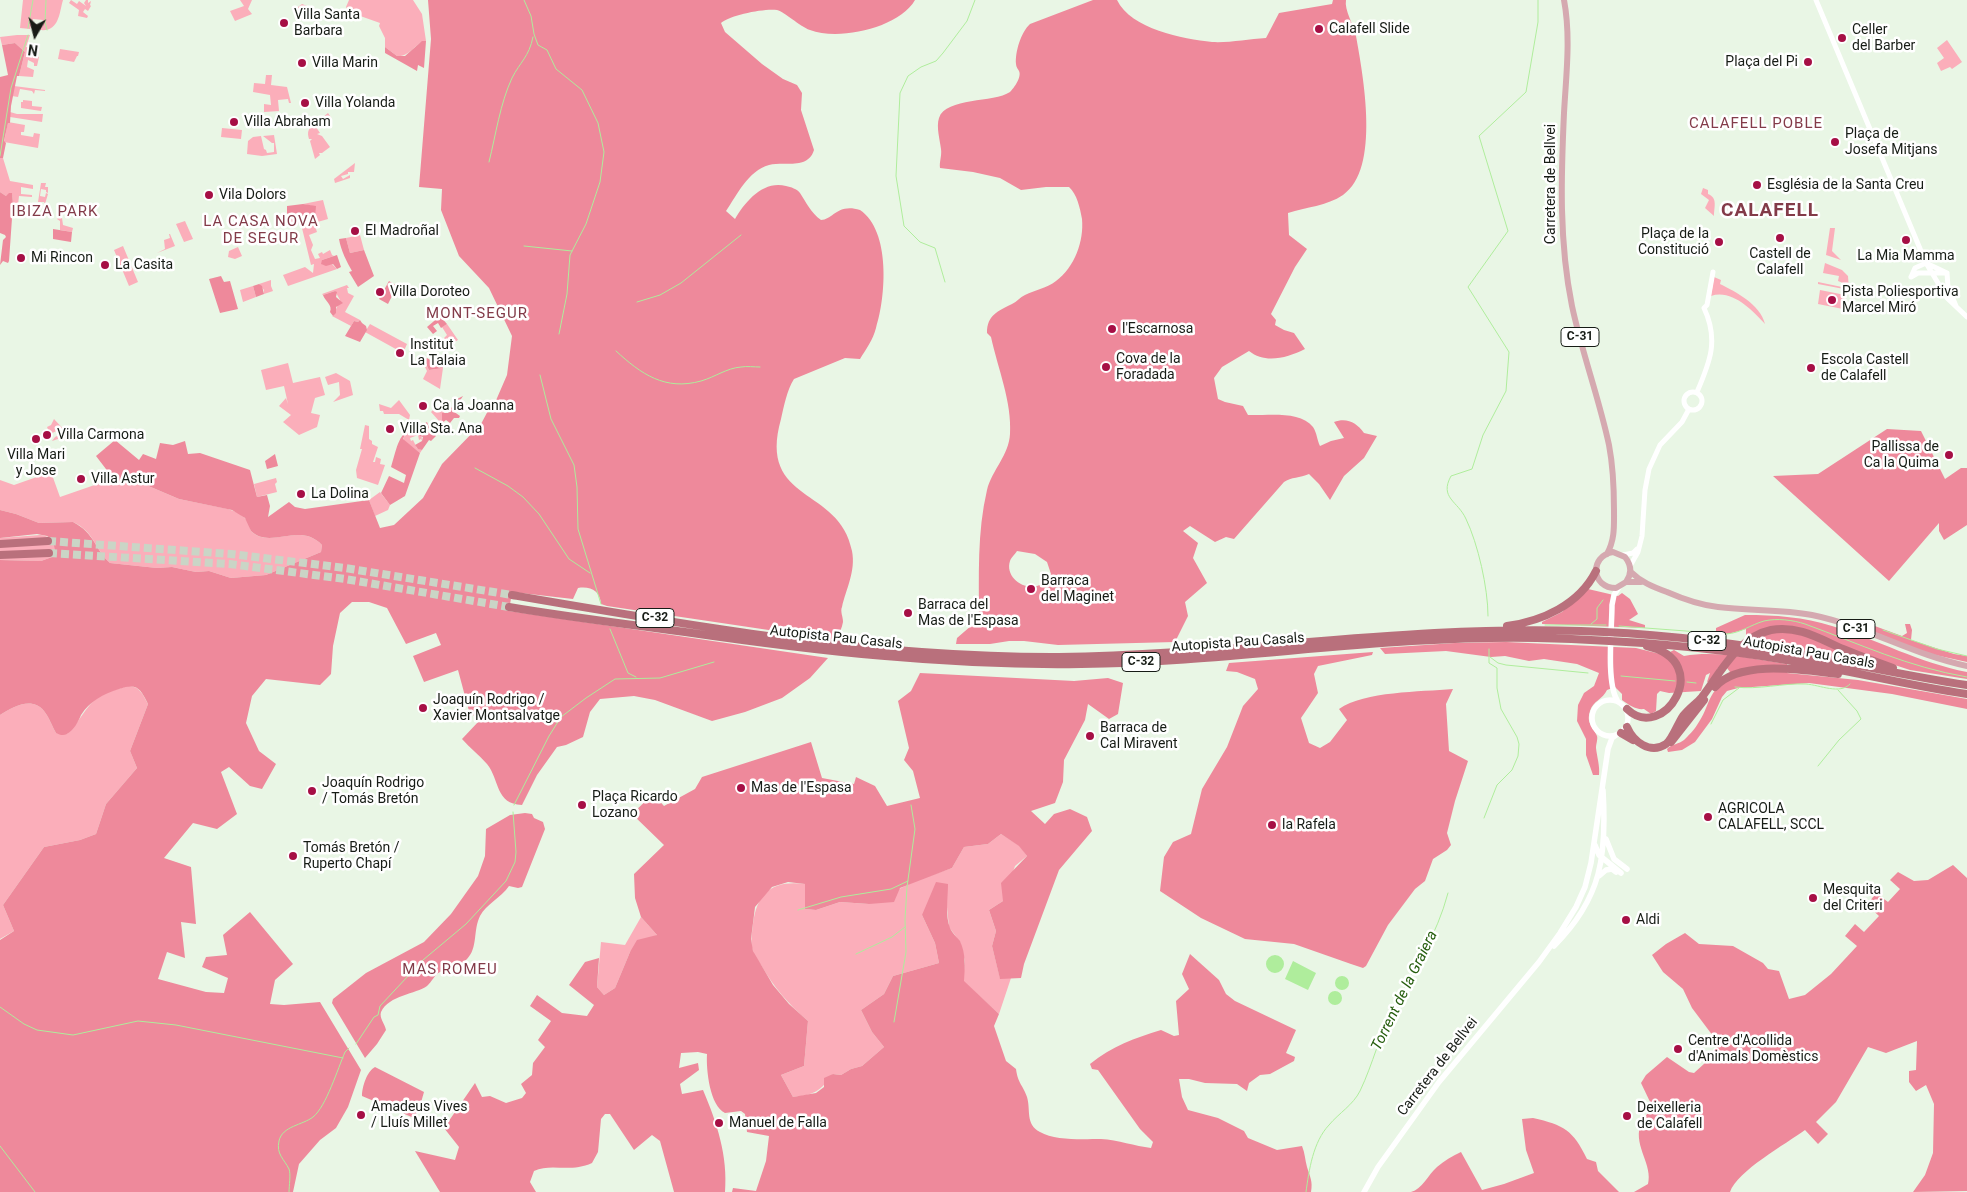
<!DOCTYPE html>
<meta charset="utf-8">
<style>
body{margin:0}
#map{position:relative;width:1967px;height:1192px;overflow:hidden;background:#e9f6e5;font-family:Roboto,sans-serif}
canvas{display:block}
.north{position:absolute;left:10px;top:10px;width:50px;height:50px;-webkit-text-stroke:4px #fff;paint-order:stroke;rotate:188deg;font-size:14px;font-weight:700;line-height:20px;text-align:center;color:#171c16}
.north::after{content:'';display:block;margin:auto;width:18px;height:22px;background:#171c16;clip-path:polygon(50% 0,100% 100%,50% 72%,0 100%)}
</style>
<div id="map">
<canvas width="1967" height="1192"></canvas>
<div class="north">N</div>
</div>
<script>
const c = document.querySelector('canvas').getContext('2d');
c.lineJoin = 'round';
function fill(path, color) { c.fillStyle = color; c.fill(path, 'evenodd'); }
function stroke(path, color, width, dash) { c.strokeStyle = color; c.lineWidth = width; c.lineCap = dash ? 'butt' : 'round'; c.setLineDash(dash || []); c.stroke(path); }
function drawText(font, color, halo, rows, align = 'center') {
  c.font = font + ' Roboto,sans-serif'; c.lineWidth = 5; c.setLineDash([]); c.textBaseline = 'middle'; c.strokeStyle = halo; c.fillStyle = color; for (const [text, x, y, turn = 0] of rows) {
    c.save(); c.translate(x, y); c.rotate((+turn || 0) * Math.PI / 180); c.textAlign = isNaN(turn) ? turn : align; if (halo) c.strokeText(text, 0, 0); c.fillText(text, 0, 0); c.restore();
  }
}
const green = new Path2D(`
 M23,0H63C59,14 59,32 40,30L43,20L33,19L30,29L20,28Z
 M71,0L77,4L79,1L86,6L84,3L86,0H88V3L91,1L90,5L91,6L88,11L85,9L83,12L88,16L87,18L78,16L79,10L69,3Z
 M240,0H252L248,9L252,14L235,21L230,11L244,6Z
 M349,0H413L422,14L426,41C415,42 411,57 397,56L385,47V38L379,26L380,23L349,12L346,7Z
 M302,4L307,6L306,17L311,18L312,20L297,19L298,7Z
 M17,35H30L26,47L39,50L38,53L30,55L39,57L37,66H34V63L28,60L27,67L34,70L33,77L19,76L25,52L15,43L2,45L0,37Z
 M1947,40L1962,62L1952,69L1950,67L1941,71L1937,63L1944,58L1937,48Z
 M60,49L79,52L78,56H77L74,62L58,59Z
 M266,75H272L271,85L287,87L291,103H289L288,99L278,100L279,111L264,112V104L271,105L270,95L253,92L254,83L265,84Z
 M14,86L45,90V91L35,90L34,94L32,91L20,89L18,97L12,96Z
 M23,100L32,101V106L42,107L41,111L21,108V102H23Z
 M10,112L17,114H43L42,122L10,117Z
 M328,113L332,119L326,125L325,124L319,128L316,124L319,125L322,124L317,122Z
 M8,122L25,125L24,132H21V135L33,137L34,133L40,134L38,148L4,142Z
 M314,124L320,133L317,134L322,136L330,147L322,153H319L320,155L315,159L310,141L312,139H309C307,132 308,129 314,124Z
 M222,128L242,130L241,139L221,137Z
 M274,135L277,154L262,156L247,154L248,141L253,137L261,136L264,149L266,150L267,153L274,152V143H272L263,136Z
 M0,158H3L10,181L33,185V189L21,187V194L32,195V197L19,196L18,205L13,204L12,194L6,196L0,192Z
 M355,163L354,172H348V174L341,176L343,179L350,175V178L335,183L334,179Z
 M41,183H46L45,187H48V193L46,192V190L41,189L40,196L45,197L46,193L48,194L45,204L44,202H38Z
 M1703,188L1708,190V194C1718,198 1714,207 1714,216L1705,208L1709,200L1701,194Z
 M323,200L328,219L314,223L317,232L309,235L313,245L311,250L315,259L320,258L318,254L322,252L323,254L330,250L332,255L334,256L322,260L323,265L332,264L337,269L288,286L283,275L305,267L313,273L314,264L311,265L301,224L296,223L298,215L303,216L304,219L312,206L303,204Z
 M59,217L62,218L63,225L73,228L72,232L60,230V221L57,219Z
 M185,221L193,239L184,242L176,224Z
 M1830,228H1835L1832,251L1841,260L1826,255Z
 M169,234H170L175,246L157,253L165,249L164,240L170,238Z
 M360,235L364,250L350,253L346,238Z
 M123,246L138,282L129,286L114,250Z
 M238,247L242,256L235,259L228,257L229,251Z
 M1825,263L1842,270L1848,276L1849,290L1818,284V282L1842,287L1843,283L1838,281L1839,276L1823,273Z
 M1714,277L1721,280L1720,284C1736,292 1760,304 1765,324C1752,310 1732,289 1711,296Z
 M271,280V286L273,291L264,294V290L259,284Z
 M347,285L349,288H347L348,293L354,296L345,312L360,320L358,322L354,321L351,326L332,316H333L340,300L335,291L323,295L322,294Z
 M253,286L256,297L243,302L240,290Z
 M1820,290L1845,295L1843,309L1818,304Z
 M370,324L407,344L403,353L365,332Z
 M447,324L458,340L449,345L444,338L447,335L442,327Z
 M424,360L429,370L443,368L440,389L423,379L419,387L427,371L422,361Z
 M288,363L293,383L320,377L325,395L315,398L311,413L320,415L317,427L299,435L283,422L291,415L279,406L286,398L288,404L284,386L266,390L261,370Z
 M336,373L350,381L353,395L333,402L340,395L339,382L328,385L325,377Z
 M399,400L410,415L409,420L399,414H384L383,411H380L379,404L391,408Z
 M437,406L445,412L442,414V419L440,422L431,412Z
 M54,419L68,434L67,436L52,441L55,437L63,433L61,429L50,434L47,427L51,425Z
 M419,424L421,426L424,424V430L421,432L422,441L421,439L419,440L418,435L410,438L411,441L413,440L417,448L422,450L420,453L403,440L406,432Z
 M365,425L369,426V439L372,441V444L378,447L373,462H375L376,457L381,459L380,464L385,465L378,485L357,478L356,470L362,449H360Z
 M51,472L60,497L109,480L132,479L179,499L228,509L239,513L248,521L251,531C269,550 300,521 322,545L321,552L266,575L231,578L209,571L196,572L172,567L157,568L110,563C95,550 95,532 73,522L39,523L16,514L0,510V480L14,485Z
 M276,478L277,482L275,484L277,492L257,497L254,484Z
 M380,492L390,505L388,510L375,516L369,500Z
 M40,535C53,536 59,546 52,557L41,561L0,560V538Z
 M128,686C140,686 143,695 148,704L130,751L137,768L106,804L96,834L80,840L44,847L3,905L14,931L0,939V715C13,707 32,696 44,711C49,717 52,726 56,733L67,734C79,723 85,707 98,697C106,691 119,689 128,686Z
 M1001,834L1020,846L1027,856L1015,866L1003,901L989,910L996,931L992,946L1000,978H1011L999,1014L963,981L965,961L960,942L949,927L947,907L922,915L935,943L939,963L893,976L884,994L861,1010L872,1032L884,1047L862,1066L851,1069L841,1075L833,1074C820,1091 815,1095 793,1097L781,1075L804,1066L808,1021C788,1004 774,987 761,965C758,961 754,956 753,951C750,943 752,933 753,924C757,892 773,880 805,884V909L816,910L840,902L869,904L915,881L952,868L964,847L988,844Z
 M641,917L657,935L630,952L615,988L604,995L597,987L601,942L625,945Z`);
const forest = new Path2D(`
 M428,0H915C899,28 839,41 810,30C799,26 785,12 777,10C765,8 730,15 721,23L725,32L762,64L783,79L797,85L802,93L801,110L814,150C808,170 784,161 769,165C748,171 737,195 726,211L735,219C745,202 763,180 786,186C791,187 797,189 800,193C806,202 811,213 821,220C833,220 837,203 860,210C891,231 886,297 876,328C873,340 866,349 860,359L845,358L794,379C787,390 784,406 781,419C757,504 840,486 852,551C856,571 846,589 842,607C840,611 843,617 843,622C842,628 839,634 836,640L607,606L601,604C600,591 591,586 578,588L573,599L512,592L509,611L828,658L810,678L782,698L745,712L712,721L655,700L634,696L600,699L590,712L583,737L566,745L557,747L537,775L522,805C495,804 500,780 487,764C479,755 470,748 462,739L479,721L469,711L458,670L424,682L413,656L441,645L436,633L406,644L387,608L369,602H352L340,613L333,646L331,674L320,685L266,679L252,696L246,723L259,751L276,764L262,789L250,786L229,767L221,772L237,814L217,829L193,823L164,858L191,867L196,924L181,922L185,958L167,952L158,979L206,992L224,993L228,978L202,967L206,957L227,955L223,935L250,912L293,964L275,980L270,1004L284,1005L320,1002L361,1070L348,1107L336,1128L320,1140L299,1164L293,1192H0V940L14,931L3,905L44,847L80,840L96,834L106,804L137,768L130,751L148,704C140,688 137,683 119,689C103,694 90,701 81,715C78,722 74,730 67,734C63,736 60,735 56,733C52,726 49,717 44,711C32,696 13,707 0,715V560L41,561L52,557L55,551L53,540L47,536L37,534L0,538V510L16,514L39,523L73,522C95,533 95,550 110,563L157,568L172,567L196,572L209,571L231,578L266,575L321,552L322,545C300,521 270,550 251,531L245,518L232,510L179,499L132,479L109,480V473L96,456L115,440L139,460L143,454L156,459L160,443L173,445L185,441L188,454L200,453L250,470L257,497L267,495L270,506L268,517L289,502L295,507L305,509L369,500L380,528L394,525L423,498L442,464L481,424L490,407L494,405L507,375L512,336L489,288L459,256L441,210L442,189L419,187L431,39Z
 M1093,0H1117C1131,29 1183,39 1212,42C1229,43 1248,39 1266,38L1279,13L1332,4L1333,0H1346C1344,10 1354,25 1356,36C1363,75 1381,169 1343,195C1327,206 1306,207 1288,213L1289,235L1307,249L1295,267L1271,314L1276,320L1275,325L1284,330L1294,333L1305,349C1287,358 1265,364 1249,351L1222,367L1214,378L1218,399L1225,402L1243,406L1248,415C1266,416 1300,410 1313,427C1317,433 1317,440 1320,446L1331,441L1344,438L1334,422C1347,417 1357,423 1364,433L1377,436L1364,458L1344,476L1330,500L1319,484L1309,474C1300,478 1291,477 1284,482L1234,539L1226,537L1215,542L1190,526L1183,531L1198,543L1193,558L1207,583L1185,602L1188,616L1175,642L1058,645L1024,641H1009L990,644H956L957,638L979,619C979,577 977,532 987,490C992,470 1009,455 1010,434C1012,402 998,369 991,337L987,333C987,315 998,311 1012,304C1017,302 1020,297 1025,295C1035,290 1047,288 1056,281C1075,267 1084,241 1082,219C1080,208 1077,194 1069,187H1046L1021,190L1000,178L973,172L940,168C939,162 942,156 941,149C940,140 936,127 939,118C946,97 994,103 1010,92C1014,88 1022,77 1019,71C1018,69 1016,67 1016,64C1015,52 1021,32 1030,24ZM1017,551L1035,554L1047,562L1051,574C1048,576 1046,580 1043,583C1029,594 1004,579 1010,561C1011,558 1015,554 1017,551Z
 M422,41H426L424,68L418,65L417,71L385,53V47L397,56H405Z
 M15,43L25,52L19,76H17L11,106L10,123H8L4,141L6,143L3,158H0V77L8,75L2,45Z
 M0,192L6,196L9,193H12L13,204L9,261L8,263L3,261L0,265L3,240L6,237L5,235L0,233Z
 M303,204L316,206L315,218L312,220L298,215L296,223L286,221L290,218L287,213V206Z
 M53,229L72,232L71,242L53,239Z
 M346,238L350,253L364,250L374,276L358,287L349,272L352,271C347,262 341,251 339,239Z
 M337,255L341,267L337,269L333,264L326,266L321,264L322,260Z
 M221,276L224,282L230,281L238,309L220,313L209,279Z
 M389,281L397,286L388,304L379,299Z
 M259,284L262,286L264,294L256,297L253,286Z
 M335,291L337,292L336,297L343,303L336,307V313L333,316L330,312C333,305 325,301 323,295Z
 M440,316L447,324L441,328L438,323L433,326L437,331L433,334L427,327Z
 M360,320L362,323L366,326L367,330L360,342L345,336L354,321L358,322Z
 M438,356L440,357L443,368L429,370L424,360L427,358L432,361Z
 M463,396L453,411L460,416L459,418H454L450,423L446,420L441,424L440,422L442,419V413H448L457,399Z
 M418,422L419,424L406,432L403,439L420,453L405,496L390,505L381,493L389,476L404,483L406,475L391,467C398,445 397,435 418,422Z
 M427,422L429,427L428,432L434,433L436,436L431,441L429,440L422,450L418,449L415,445L422,441L423,437L418,435L417,432L424,430V424Z
 M1887,429L1921,431L1945,479L1961,468H1967V525L1944,540L1939,531V523L1889,581L1773,476L1818,474Z
 M275,454L278,466L267,469L265,461Z
 M1588,589L1618,596L1622,593L1630,599L1638,614L1629,620L1645,625V628L1542,624V622L1562,612Z
 M1745,615C1775,615 1804,617 1832,626C1878,640 1920,663 1967,672V679L1910,670L1858,653L1849,660L1758,642L1746,637V629L1728,634L1716,633V628Z
 M1905,624H1910L1912,630L1911,640L1954,654L1967,656V662L1926,653L1867,629L1872,625L1902,636L1907,633Z
 M1506,642L1636,648L1664,655L1674,650L1684,656C1717,650 1753,659 1787,664V673L1858,680L1967,699V709L1892,694L1809,683L1738,688L1727,691L1722,697L1712,719L1695,742L1682,750L1668,752L1667,749C1672,744 1679,744 1684,740C1688,736 1694,730 1697,725C1711,705 1706,692 1730,678V672L1727,668H1718L1711,681L1707,682L1710,673L1706,675L1701,691L1669,693L1660,691L1657,694L1656,711L1651,714L1644,709C1636,710 1629,705 1622,700V694L1615,687L1607,690C1603,699 1593,701 1590,711C1586,724 1593,726 1597,736C1598,739 1596,744 1596,748C1597,757 1600,766 1599,775H1593L1586,755V739L1577,721L1578,705L1584,693L1594,686L1599,673L1577,664L1544,659L1529,661L1505,656L1491,657L1446,651L1385,654L1380,648L1455,643Z
 M1373,652L1372,655L1318,666L1314,674L1318,693L1301,718L1309,743L1320,748L1330,742L1347,720L1339,709C1365,691 1420,692 1453,689L1446,704L1449,751L1468,761L1455,801L1447,833L1451,845L1447,850L1433,859L1425,881L1415,889L1388,925L1366,966L1363,968L1351,964L1294,944L1245,939L1201,918L1160,891L1164,857L1173,842L1191,834L1202,789L1227,747L1243,706L1258,689L1255,679L1237,672L1226,671L1229,663Z
 M920,673L1074,681L1108,678L1123,683L1118,714L1109,719L1088,704L1085,720L1064,760L1063,782L1055,803L1031,811L1045,824L1054,814L1070,809L1087,817L1092,831L1059,870L1024,964L1021,978L1000,979L992,946L996,931L989,910L1003,901L1001,883L1027,856L1019,846L1001,834L988,844L964,847L952,868L900,888L894,902L869,904L840,902L816,910L805,909V884L788,882L772,887L755,907L751,939L753,951L773,985L789,1004L808,1021L804,1066L781,1075L793,1097L816,1093L824,1087V1078L833,1074L841,1075L851,1069L862,1066L884,1047L872,1032L861,1010L884,994L893,976L939,963L935,943L922,915L936,882L948,884C948,897 945,916 950,928C952,933 957,937 960,941C966,954 965,967 964,981L999,1014L994,1026L1006,1061L1016,1069C1018,1084 1023,1085 1027,1097C1031,1110 1025,1124 1040,1132C1055,1141 1084,1139 1101,1139C1118,1140 1135,1146 1151,1148L1153,1142L1140,1129L1098,1070L1092,1069L1090,1064C1112,1046 1135,1038 1161,1030L1174,1036L1179,1035L1176,1001L1189,989L1182,974L1190,954L1219,980L1226,994L1235,1001L1296,1030L1286,1053L1295,1057L1294,1061L1270,1074L1260,1075L1249,1083L1247,1091L1237,1084L1205,1083L1189,1079H1179L1182,1097L1188,1110L1218,1118L1244,1131L1248,1138L1277,1150L1302,1146C1305,1153 1305,1160 1307,1167C1310,1177 1313,1181 1311,1192H732L733,1188L756,1191L766,1161L769,1136L747,1132L745,1114L741,1111L725,1113C710,1106 706,1070 707,1054L698,1052L681,1053L679,1068L698,1063L699,1070L680,1084L682,1094L703,1090C717,1123 728,1156 725,1192H674L660,1141L652,1135L634,1150L610,1114H605L601,1119L598,1152L592,1163C570,1173 551,1163 534,1171L530,1182L536,1192H440L415,1151L455,1160L459,1147L444,1128L475,1083L482,1097L490,1096L506,1103L522,1098L526,1093L521,1084L532,1075L533,1063L545,1047L538,1040L551,1021L530,1006L537,995L562,1013L587,1016L594,1005L569,985L585,962L599,958L597,987L604,995L615,988L630,952L637,940L657,935L641,917L635,898L634,874L664,845L632,814L653,794L664,806L695,789L702,777L811,742L822,778L854,784L856,777L875,786L887,806L920,798L913,771L904,760L909,748L898,701L911,691Z
 M525,813L532,814L534,818L543,822L545,829L522,887L518,888L509,886C501,898 486,904 480,916C473,930 478,948 467,959C457,969 451,967 440,972C434,975 432,982 427,986C416,994 389,995 381,1012C379,1018 385,1024 386,1030L377,1044L365,1058L332,1003L333,999L366,973L424,942L451,914L478,876L485,856L486,829L510,815Z
 M1953,865L1967,878V1191L1913,1192L1925,1175L1933,1153L1934,1104L1926,1085L1916,1091L1909,1082V1071L1916,1070L1917,1041L1886,1053L1868,1047L1836,1102L1816,1122L1828,1134L1818,1144L1805,1130C1786,1144 1737,1171 1730,1192H1634L1648,1184C1653,1165 1634,1147 1640,1126C1642,1120 1649,1112 1652,1106L1641,1083L1646,1075L1667,1057L1689,1072L1694,1073L1705,1063L1719,1044L1692,1008L1683,989L1663,972L1652,955L1666,944L1685,933L1699,944L1733,946L1763,963L1768,969L1779,971L1789,999L1805,995L1831,974L1857,946L1845,936L1855,924L1864,932L1879,916L1867,905L1876,893L1888,902L1900,889L1890,880L1898,872L1914,881L1928,880Z
 M375,1067L424,1092L420,1106L414,1118L362,1096C362,1087 367,1071 375,1067Z
 M1533,1118C1564,1125 1573,1130 1587,1159L1596,1162L1598,1171L1619,1192H1411C1422,1189 1428,1175 1437,1167C1444,1161 1452,1156 1461,1152L1482,1190L1504,1184L1534,1173L1526,1150L1522,1119Z`);
const water = new Path2D(`
 M1266 964a9 9 0 1 1 18 0a9 9 0 1 1-18 0Z
 M1293,961L1316,973L1308,990L1285,979Z
 M1335 983a7 7 0 1 1 14 0a7 7 0 1 1-14 0Z
 M1328 998a7 7 0 1 1 14 0a7 7 0 1 1-14 0Z`);
const stream = new Path2D(`
 M46,0L45,22L47,30
 M524,0L531,16L534,34L538,45L547,50L556,69L582,90L598,123L604,152L600,182L586,224L570,255L567,294L559,334
 M28,28L33,0
 M0,156L11,88L28,35
 M489,162C496,134 500,104 512,78C520,62 529,57 533,37
 M524,246L572,251
 M945,282L935,248L920,242L904,226L896,176L900,93L908,76L921,67L936,61L943,53L967,21L975,0
 M637,302L660,295L681,283L741,235
 M616,351C641,374 665,391 701,381C715,377 727,368 741,367C747,366 754,367 760,367
 M540,375L551,419L574,465L577,487L578,529L601,604
 M475,468L508,486L523,497L539,514L569,559L590,573
 M1488,616C1488,588 1478,544 1466,519C1458,501 1439,498 1451,476L1472,469L1483,435L1506,391L1509,352L1468,287L1508,231L1479,136L1526,92L1538,22V0
 M1591,624L1597,619V608L1603,600
 M1545,625H1606
 M1619,626L1726,634C1741,633 1750,625 1764,621C1777,618 1793,620 1805,624C1860,644 1908,667 1967,677
 M610,629L628,673L636,677
 M1883,630L1937,649L1967,656
 M1490,657L1498,663L1506,665L1588,673
 M1621,676L1675,681
 M1687,682L1696,683
 M1735,687C1759,690 1782,683 1806,684C1820,685 1840,695 1850,684
 M1711,724L1723,700L1739,688
 M1818,766L1839,740L1861,719L1857,711L1838,690
 M514,805L549,736L561,717L586,698L615,679L660,678L714,662
 M1484,818L1497,785L1512,770L1518,756L1519,744L1517,737L1501,709L1497,688V668L1489,663V649
 M798,910L841,897L891,889L908,881
 M856,954L892,937L905,927
 M0,1007L24,1024L37,1030L73,1035L138,1021L176,1025L343,1058
 M894,1022L906,952L905,919L907,887L915,829L911,805
 M356,1044L374,1017L378,1015L380,1006L423,960L466,924L506,881L515,862L516,852L513,812
 M0,1146L35,1192
 M289,1192C289,1186 291,1174 289,1169C284,1159 276,1154 279,1141C282,1126 303,1125 313,1117C326,1107 338,1068 345,1052L349,1048
 M1306,1192C1309,1170 1313,1142 1329,1125C1339,1113 1353,1105 1360,1091C1373,1064 1380,1033 1394,1007C1414,970 1437,935 1448,893`);
const motorwayTunnel = new Path2D(`
 M48,541L231,554L345,568L512,595
 M49,553L230,564L345,579L509,607`);
const tertiary = new Path2D(`
 M1816,0L1926,263L1947,298L1967,317
 M1947,273L1948,287L1956,306
 M1911,277L1915,268L1926,263L1947,273
 M1911,277L1918,273H1944
 M1684 401a9 9 0 1 1 18 0a9 9 0 1 1-18 0Z
 M1697,392C1710,362 1719,340 1704,308L1707,305L1713,272
 M1623,555L1633,553L1637,549
 M1630,566L1638,552L1642,536L1645,490L1649,469L1660,445L1682,422L1689,409`);
const secondary = new Path2D(`
 M1592 718a18 18 0 1 1 36 0a18 18 0 1 1-36 0Z
 M1617,700C1606,681 1612,629 1612,605L1614,595L1619,587
 M1606,839L1614,859L1627,869
 M1595,845L1599,855L1621,873
 M1599,876L1606,870L1612,869L1616,872
 M1554,946C1602,898 1607,855 1603,790
 M1364,1192L1378,1167L1439,1082L1539,962L1560,933L1576,907L1585,887L1591,863L1608,749L1612,738L1616,735`);
const primary = new Path2D(`
 M1564,0C1571,37 1566,76 1564,113C1561,178 1559,242 1572,306C1582,353 1599,398 1609,445C1613,466 1614,488 1614,510C1614,526 1615,539 1607,554
 M1631,572C1641,582 1653,587 1667,592C1683,599 1700,605 1718,607C1749,611 1781,609 1812,615C1866,626 1913,655 1967,666
 M1626,582C1632,574 1632,566 1625,557L1613,552C1589,556 1591,588 1616,588L1626,582H1641`);
const motorway = new Path2D(`
 M0,544L48,541
 M0,555L49,553
 M512,595C692,626 875,658 1059,657C1234,655 1407,625 1581,631C1650,633 1718,641 1786,652C1846,662 1906,676 1967,685
 M509,607C568,617 626,624 685,632C816,651 947,666 1081,664C1233,662 1384,635 1537,638C1620,640 1704,646 1786,660C1847,670 1906,685 1967,694
 M1507,626C1542,621 1579,605 1596,571
 M1715,687C1740,659 1803,670 1838,674
 M1627,709C1663,744 1716,662 1647,646
 M1627,727C1633,741 1650,755 1666,744C1672,740 1678,723 1683,716C1689,708 1696,704 1702,697C1721,672 1738,637 1771,630C1798,625 1820,639 1843,649C1860,656 1876,662 1893,668
 M1621,733L1633,740
 M1671,742L1704,700`);
const markers = [
 [284,23,5,"#a60f45"],
 [1319,29,5,"#a60f45"],
 [1842,38,5,"#a60f45"],
 [1808,62,5,"#a60f45"],
 [302,63,5,"#a60f45"],
 [305,103,5,"#a60f45"],
 [234,122,5,"#a60f45"],
 [1835,142,5,"#a60f45"],
 [1757,185,5,"#a60f45"],
 [209,195,5,"#a60f45"],
 [355,231,5,"#a60f45"],
 [1780,238,5,"#a60f45"],
 [1906,240,5,"#a60f45"],
 [1719,242,5,"#a60f45"],
 [21,258,5,"#a60f45"],
 [105,265,5,"#a60f45"],
 [380,292,5,"#a60f45"],
 [1832,300,5,"#a60f45"],
 [1112,329,5,"#a60f45"],
 [400,353,5,"#a60f45"],
 [1106,367,5,"#a60f45"],
 [1811,368,5,"#a60f45"],
 [423,406,5,"#a60f45"],
 [390,429,5,"#a60f45"],
 [47,435,5,"#a60f45"],
 [36,439,5,"#a60f45"],
 [1949,455,5,"#a60f45"],
 [81,479,5,"#a60f45"],
 [301,494,5,"#a60f45"],
 [1031,589,5,"#a60f45"],
 [908,613,5,"#a60f45"],
 [423,708,5,"#a60f45"],
 [1090,736,5,"#a60f45"],
 [741,788,5,"#a60f45"],
 [312,791,5,"#a60f45"],
 [582,805,5,"#a60f45"],
 [1708,817,5,"#a60f45"],
 [1272,825,5,"#a60f45"],
 [293,856,5,"#a60f45"],
 [1813,898,5,"#a60f45"],
 [1626,920,5,"#a60f45"],
 [1678,1049,5,"#a60f45"],
 [361,1115,5,"#a60f45"],
 [1627,1116,5,"#a60f45"],
 [719,1123,5,"#a60f45"]
];
const shields = [
 [1580,337,38],
 [655,618,38],
 [1856,629,38],
 [1707,641,38],
 [1141,662,38]
];
const shieldNames = [
 ["C-31",1580,337],
 ["C-32",655,618],
 ["C-31",1856,629],
 ["C-32",1707,641],
 ["C-32",1141,662]
];
const poiNames = [
 ["Villa Santa",294,15],
 ["Barbara",294,31],
 ["Calafell Slide",1329,29],
 ["Celler",1852,30],
 ["del Barber",1852,46],
 ["Plaça del Pi",1798,62,"right"],
 ["Villa Marin",312,63],
 ["Villa Yolanda",315,103],
 ["Villa Abraham",244,122],
 ["Plaça de",1845,134],
 ["Josefa Mitjans",1845,150],
 ["Església de la Santa Creu",1767,185],
 ["Vila Dolors",219,195],
 ["El Madroñal",365,231],
 ["Plaça de la",1709,234,"right"],
 ["Constitució",1709,250,"right"],
 ["Castell de",1780,254,"center"],
 ["Calafell",1780,270,"center"],
 ["La Mia Mamma",1906,256,"center"],
 ["Mi Rincon",31,258],
 ["La Casita",115,265],
 ["Villa Doroteo",390,292],
 ["Pista Poliesportiva",1842,292],
 ["Marcel Miró",1842,308],
 ["l'Escarnosa",1122,329],
 ["Institut",410,345],
 ["La Talaia",410,361],
 ["Cova de la",1116,359],
 ["Foradada",1116,375],
 ["Escola Castell",1821,360],
 ["de Calafell",1821,376],
 ["Ca la Joanna",433,406],
 ["Villa Sta. Ana",400,429],
 ["Villa Carmona",57,435],
 ["Pallissa de",1939,447,"right"],
 ["Ca la Quima",1939,463,"right"],
 ["Villa Mari",36,455,"center"],
 ["y Jose",36,471,"center"],
 ["Villa Astur",91,479],
 ["La Dolina",311,494],
 ["Barraca",1041,581],
 ["del Maginet",1041,597],
 ["Barraca del",918,605],
 ["Mas de l'Espasa",918,621],
 ["Joaquín Rodrigo /",433,700],
 ["Xavier Montsalvatge",433,716],
 ["Barraca de",1100,728],
 ["Cal Miravent",1100,744],
 ["Joaquín Rodrigo",322,783],
 ["/ Tomás Bretón",322,799],
 ["Mas de l'Espasa",751,788],
 ["Plaça Ricardo",592,797],
 ["Lozano",592,813],
 ["AGRICOLA",1718,809],
 ["CALAFELL, SCCL",1718,825],
 ["la Rafela",1282,825],
 ["Tomás Bretón /",303,848],
 ["Ruperto Chapí",303,864],
 ["Mesquita",1823,890],
 ["del Criteri",1823,906],
 ["Aldi",1636,920],
 ["Centre d'Acollida",1688,1041],
 ["d'Animals Domèstics",1688,1057],
 ["Amadeus Vives",371,1107],
 ["/ Lluís Millet",371,1123],
 ["Deixelleria",1637,1108],
 ["de Calafell",1637,1124],
 ["Manuel de Falla",729,1123]
];
const streetNames = [
 ["Carretera de Bellvei",1551,184,-90],
 ["Autopista Pau Casals",836,638,6],
 ["Autopista Pau Casals",1238,643,-4],
 ["Autopista Pau Casals",1809,653,10],
 ["Carretera de Bellvei",1438,1067,-52]
];
const neighbourhoodNames = [
 ["CALAFELL POBLE",1756,124],
 ["IBIZA PARK",55,212],
 ["LA CASA NOVA",261,222],
 ["DE SEGUR",261,239],
 ["MONT-SEGUR",477,314],
 ["MAS ROMEU",450,970]
];
const waterNames = [
 ["Torrent de la Graiera",1405,991,-64]
];
const districtNames = [
 ["CALAFELL",1770,211]
];
fill(green, '#fbaeba');
fill(forest, '#ee899b');
fill(water, '#afed9c');
stroke(stream, '#afed9c', 1);
stroke(motorwayTunnel, '#cad5c6', 8, [8, 4]);
stroke(tertiary, '#fff', 5);
stroke(secondary, '#fff', 5.5);
stroke(primary, '#d5a9b0', 6);
stroke(motorway, '#b9707c', 8);
for (const [x, y, r, color] of markers) { const dot = new Path2D(); dot.arc(x, y, r, 0, 2 * Math.PI); c.fillStyle = color; c.fill(dot); stroke(dot, '#fff', 2); }
for (const [x, y, w] of shields) { const box = new Path2D(); box.roundRect(x - w / 2, y - 9.5, w, 19, 4); c.fillStyle = '#fff'; c.fill(box); stroke(box, '#171c16', 1); }
drawText('bold 12px', '#171c16', null, shieldNames);
drawText('14px', '#171c16', '#fff', poiNames, 'left');
drawText('14px', '#171c16', '#fff', streetNames);
c.letterSpacing = '1px';
drawText('15px', '#833b49', '#fff', neighbourhoodNames);
c.letterSpacing = '0px';
drawText('italic 15px', '#265e0e', '#fff', waterNames);
c.letterSpacing = '1px';
drawText('bold 19px', '#833b49', '#fff', districtNames);
c.letterSpacing = '0px';
</script>
